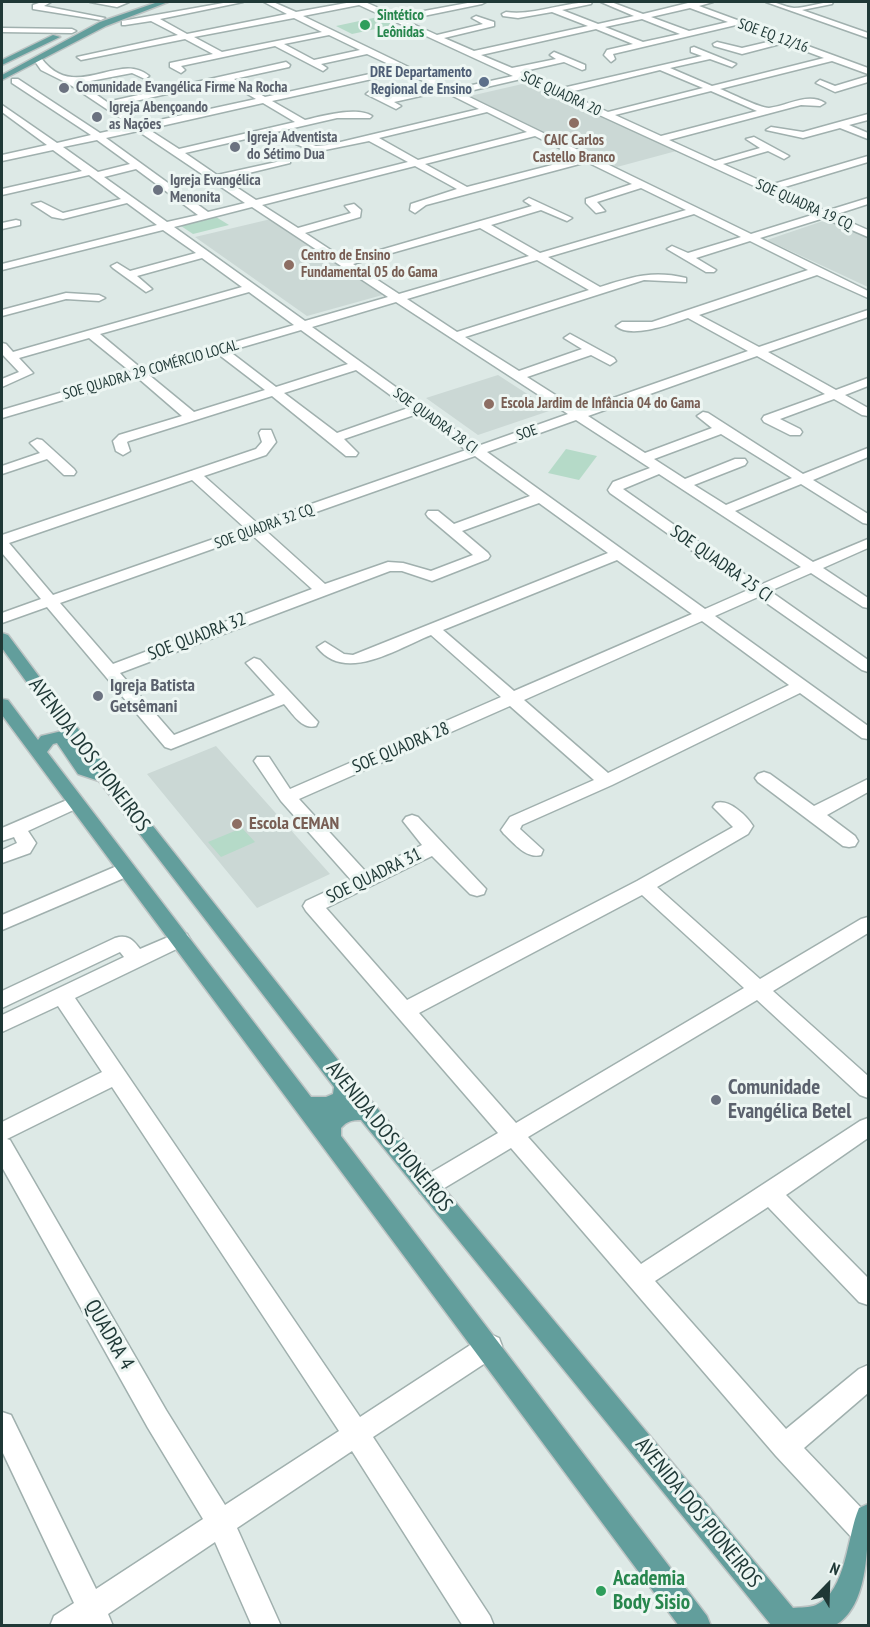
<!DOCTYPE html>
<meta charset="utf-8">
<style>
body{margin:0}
#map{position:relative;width:870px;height:1627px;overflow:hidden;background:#dde9e6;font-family:"PT Sans Narrow",sans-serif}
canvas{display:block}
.frame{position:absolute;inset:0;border:3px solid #1f3836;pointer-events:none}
.north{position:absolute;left:798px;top:1555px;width:60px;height:60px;-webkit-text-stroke:4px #edf6f3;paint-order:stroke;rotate:23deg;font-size:16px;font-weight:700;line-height:24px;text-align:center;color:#1f3836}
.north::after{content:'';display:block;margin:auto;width:21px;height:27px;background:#1f3836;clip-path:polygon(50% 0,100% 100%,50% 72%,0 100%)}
</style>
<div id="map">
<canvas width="870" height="1627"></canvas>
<div class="frame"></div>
<div class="north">N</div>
</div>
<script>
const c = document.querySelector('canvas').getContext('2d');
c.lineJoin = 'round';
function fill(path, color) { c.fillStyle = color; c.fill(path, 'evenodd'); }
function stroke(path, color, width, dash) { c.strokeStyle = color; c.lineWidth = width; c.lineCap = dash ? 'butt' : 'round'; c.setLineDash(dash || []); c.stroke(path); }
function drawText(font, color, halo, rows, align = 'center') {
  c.font = font + ' "PT Sans Narrow",sans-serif'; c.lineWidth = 6; c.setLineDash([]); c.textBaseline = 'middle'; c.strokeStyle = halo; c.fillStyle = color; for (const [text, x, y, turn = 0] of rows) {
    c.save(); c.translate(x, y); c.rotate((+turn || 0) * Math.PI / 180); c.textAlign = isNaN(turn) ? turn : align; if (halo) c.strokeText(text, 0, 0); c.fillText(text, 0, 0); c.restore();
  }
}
const built = new Path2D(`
 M531,82L542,87L540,89L548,92L553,91L680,150L617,167L470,96Z
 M271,219L386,294L307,316L195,237Z
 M829,219L868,237V287L767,240Z
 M498,375L552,410L478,435L426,398Z
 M216,746L330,874L257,908L147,774Z`);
const green = new Path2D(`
 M378,17L394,25L352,34L336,26Z
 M216,217L229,225L193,234L181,226Z
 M566,449L597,456L579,480L548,473Z
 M242,828L255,842L221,857L208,842Z`);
const minor = new Path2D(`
 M42,2H51L44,6L105,18L101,20L33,9V5Z
 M90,2H129L117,7Z
 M229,2H243L160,19L187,34L287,14L264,2H273L296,12L352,2H365L397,16L473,2H486L482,4L404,20L437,35L483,24L472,18L476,16L494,22V26L444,38L474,51L588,26L552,12L518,18L503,16L502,14L506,12C534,16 563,2 592,2L591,4L562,10L598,24L634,16L601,2H611L643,14L688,3L713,2L699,6L868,68V74L832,61L720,89C731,93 759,108 769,108C787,106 808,92 825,103L820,106L801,105L669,140L715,161L760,148L746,139L754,137L789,156L784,159L768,151L723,164L770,185L868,156V162L778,189L826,211L868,198V204L834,215L868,230V237L824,218L760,238L868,291V298L817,275L699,315L759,347L868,310V317L768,352L836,390L868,378V386L845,395L868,408V416L862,415L834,399L780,419L800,429L802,432L800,435H790L764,422L762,419L764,416L825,394L757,356L588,416L645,453L712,428L697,416L703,412L708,413L803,474L868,448V457L813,480L868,514V524L863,523L801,484L735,511L813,562L868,539V548L823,568L868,598V608L863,607L811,573L770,591L868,660V672L862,670L758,597L715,616L868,726V739L862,738L800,693L612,785L522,825L520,829L543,850L541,855C526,859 514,843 504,834L501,830L510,817L594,780L510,706L299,799L366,872L422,845L403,821L406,817L412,815L418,817L486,889L484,894L477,896L470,894L432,856L326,908L407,1000L637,881L733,827L713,807L716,803C729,799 746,815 753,826L748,834L657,887L760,979L861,919L868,917V933L773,991L868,1076V1098L860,1095L757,1000L528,1137L641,1264L860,1121L868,1118V1138L786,1195L868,1278V1305L859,1302L768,1207L655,1281L786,1429L859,1369L868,1365V1393L804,1448L868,1515V1543L865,1545L855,1541L776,1456L511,1148L436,1193L428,1196L420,1193L417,1186L420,1179L498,1133L306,911L303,906L306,901L351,880L281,801L254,761L257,757H269L290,789L501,697L431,635C398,648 345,684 317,647L325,642L344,654L353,655L608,553L539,503L462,531L488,553L490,556L488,559L432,581L402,571H390L120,673L174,735L275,695L246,663L254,658L260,660L318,722L316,726C302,730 293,714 284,704L171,749L165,747L47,607L2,623V613L41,599L2,553V535L256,449L262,442L259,433L261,430H271L276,442L266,455L204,476L257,523L466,450L417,414L344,439L358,453L356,456H346L272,396L129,441L127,442L130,451L123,455L116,451L113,441L119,435L182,416L138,378L2,418V410L131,372L89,338L19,358L33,373L2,387V379L19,372L2,354V343L6,344L13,352L242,287L202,258L137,276L152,289L146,292L113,268L111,266L117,263L130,271L196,253L163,230L2,270V264L157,225L127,203L63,219L52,217L32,204L41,202L63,213L121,199L89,175L2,195V189L82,171L53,150L2,161V155L47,145L2,112V105L57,143L91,135L12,83V79H18L100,133L132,126L69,84L41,70L34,60L35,58H41C75,104 119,50 149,76L145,79L132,73L80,83L107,102L286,62L290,65L289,67L234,79L265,97L397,68L367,54L321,64L327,68L323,71L275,46L181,66L185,70L181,73L170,67V63L213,54L185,39L81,60L77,57L178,35L151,21L125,25H122V21ZM359,5L513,76L454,89L303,16ZM690,8L728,22L689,31L651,17ZM294,18L322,32L222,52L194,37ZM642,19L680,34L643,42L605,27ZM736,25L776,40L742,48L717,42L713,44L714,46L742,54L784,43L824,58L712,86L670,68L710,59L732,67L736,64L694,47L691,48V52L702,56L558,89L520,72L564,62L582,70L585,69V65L554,52L550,55L556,59L512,68L481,55L596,29L633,44L607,50L604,55L611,62L615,59L613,54ZM329,35L360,50L314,60L284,44ZM660,70L703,88L608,112L566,93ZM404,72L436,87L386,98L370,91L366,94L396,109L401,106L394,102L443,91L479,109L328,145L316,146L301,141L296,144L315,152L369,141L408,162L256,200L224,179L290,163V159L217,175L185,153L337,118H370L372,116C357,106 322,116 305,120L272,101ZM521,79L815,214L751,234L461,93ZM225,81L256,99L141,124L113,106ZM711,91L757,111L661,136L615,115ZM263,103L295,122L179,149L148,129ZM487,112L527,132L418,160L379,138ZM138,131L245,203L208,212L106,138ZM535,136L579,158L467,187L425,164ZM97,140L130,164L98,172L63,147ZM587,162L632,184L586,199V203L596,213L605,211L597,202L641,188L686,210L540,253L491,225L541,210L567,221L572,218L529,198L524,201L532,206L346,260L305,233L360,217L361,210L354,204L345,206L351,213L298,228L262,205L415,166L457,189L411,204L410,210L415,213L426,205ZM136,169L198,215L167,222L104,177ZM252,207L388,297L305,321L174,227ZM694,214L741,237L688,253L672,246L667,249L706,272H714L716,270L696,258L750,241L808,270L652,322H622L616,326C631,339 671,324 688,318L748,351L579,410L527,377L591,355L610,365L616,361L614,358L570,334L564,338L582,349L519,371L465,337L644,280L686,282V278C652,270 632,277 600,287L548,257ZM480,228L529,256L399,294L353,264ZM537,260L589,290L457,332L407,299ZM249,292L294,325L142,369L100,334ZM396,302L568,414L478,446L312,327ZM301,330L348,364L276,387L229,351ZM218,354L265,390L194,412L149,375ZM356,370L408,408L337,433L284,393ZM576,420L650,468L613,482L608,490L610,493L748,590L705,609L487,452ZM721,434L792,478L726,505L694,485L745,465L747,462L745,459H735L685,479L654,459ZM475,456L530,496L454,524L438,511H428L426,514L428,517L473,555L431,571L403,563L388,562L325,584L265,530ZM659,474L801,567L760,585L623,489ZM192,480L245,528L53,595L9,543ZM252,535L312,589L113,664L60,603ZM617,560L692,614L514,691L443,630ZM702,621L789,685L608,773L524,700ZM642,895L744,988L516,1123L419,1013Z
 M766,2C777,1 784,7 794,8C807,8 820,2 833,2L832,4L802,10L868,33V38Z
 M2,28L72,29L76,31L72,33L2,32Z
 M868,76V82L835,92L816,83L820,80L835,86Z
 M868,114V120L849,125L868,133V139L840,128L803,138L766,130L771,127L803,132Z
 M16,220L20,221V225L2,229V223Z
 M66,293L99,295L105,298L99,301L66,299L2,316V310Z
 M37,439L42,440L74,469L76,472L74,475H64L47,459L2,474V466L40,453L30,443Z
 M764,772L770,774L814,806L868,779V792L827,815L855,836L858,841L855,846L849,847L843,846L758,782L755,778L758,774Z
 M74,797L80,799L83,803L80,807L28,831L36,843L30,853L2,863V850L17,843L14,837L2,841V828Z
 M124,863L131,865L133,870L131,875L2,930V915Z
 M180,932L187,934L190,939L187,944L75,998L360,1417L481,1338L490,1334L499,1338L502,1346L499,1354L373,1437L490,1616L494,1626H463L352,1451L237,1528L281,1626H252L215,1542L108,1614L113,1626H50L54,1616L74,1603L2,1451V1412L11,1415L96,1589L203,1519L148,1428L2,1167V1122L102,1072L58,1006L2,1032V1015L124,957L120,952L2,1008V991L115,938C128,934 133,940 140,949ZM112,1087L339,1431L225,1505L166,1410L10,1140L7,1139Z`);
const major = new Path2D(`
 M158,2H168L106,26L2,80V75L100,22Z
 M53,35L60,37L2,65V60Z
 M2,633L8,635L111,773L353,1079L793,1608C801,1607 809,1608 816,1605C847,1591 847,1535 859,1508L868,1504C868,1541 870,1607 834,1626H772L361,1120C352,1120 347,1121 341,1128V1136L707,1616L711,1626H679L2,715V699L8,700L38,740L41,736L62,731L2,648ZM57,743L78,774L99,781L334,1087L333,1094L326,1097H311L47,752L53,744Z`);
const markers = [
 [365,25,6,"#2e9e5b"],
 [484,82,6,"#5c6f8a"],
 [64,88,6,"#6b7280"],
 [97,117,6,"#6b7280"],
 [574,123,6,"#8d6e63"],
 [235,147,6,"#6b7280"],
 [158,190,6,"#6b7280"],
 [289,265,6,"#8d6e63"],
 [489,404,6,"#8d6e63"],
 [98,696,6,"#6b7280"],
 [237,824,6,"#8d6e63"],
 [716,1100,6,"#6b7280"],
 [601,1591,6,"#2e9e5b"]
];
const farLeisurenames = [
 ["Sintético",377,16],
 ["Leônidas",377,33]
];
const farStreetnames = [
 ["SOE EQ 12/16",773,36,20],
 ["SOE QUADRA 20",561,94,25],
 ["SOE QUADRA 19 CQ",804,205,24],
 ["SOE QUADRA 29 COMÉRCIO LOCAL",151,370,-16],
 ["SOE QUADRA 28 CI",435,421,36],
 ["SOE",527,433,-19],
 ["SOE QUADRA 32 CQ",264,527,-20]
];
const farServicenames = [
 ["DRE Departamento",472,73],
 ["Regional de Ensino",472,90]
];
const farWorshipnames = [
 ["Comunidade Evangélica Firme Na Rocha",76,88],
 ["Igreja Abençoando",109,108],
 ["as Nações",109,125],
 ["Igreja Adventista",247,138],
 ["do Sétimo Dua",247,155],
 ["Igreja Evangélica",170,181],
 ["Menonita",170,198]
];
const farEducationnames = [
 ["CAIC Carlos",574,141,"center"],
 ["Castello Branco",574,158,"center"],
 ["Centro de Ensino",301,256],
 ["Fundamental 05 do Gama",301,273],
 ["Escola Jardim de Infância 04 do Gama",501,404]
];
const streetNames = [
 ["SOE QUADRA 25 CI",721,564,35],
 ["SOE QUADRA 32",197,637,-21],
 ["SOE QUADRA 28",401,748,-23],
 ["SOE QUADRA 31",374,876,-26]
];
const worshipNames = [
 ["Igreja Batista",110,686],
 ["Getsêmani",110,707]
];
const educationNames = [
 ["Escola CEMAN",249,824]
];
const nearStreetnames = [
 ["AVENIDA DOS PIONEIROS",89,755,53],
 ["AVENIDA DOS PIONEIROS",389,1137,51],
 ["QUADRA 4",109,1335,60],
 ["AVENIDA DOS PIONEIROS",698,1513,51]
];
const nearWorshipnames = [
 ["Comunidade",728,1088],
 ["Evangélica Betel",728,1112]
];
const nearLeisurenames = [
 ["Academia",613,1579],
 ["Body Sisio",613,1603]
];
fill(built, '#cbd8d5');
fill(green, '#b5dac8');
stroke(minor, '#a0b0ae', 3);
stroke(major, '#bcc3c3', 3);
fill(minor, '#fff');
fill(major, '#629e9c');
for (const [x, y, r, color] of markers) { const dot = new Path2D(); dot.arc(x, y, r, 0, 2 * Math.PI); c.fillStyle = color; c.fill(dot); stroke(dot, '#edf6f3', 2); }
drawText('bold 15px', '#27864d', '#edf6f3', farLeisurenames, 'left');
drawText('15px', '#1f3836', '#edf6f3', farStreetnames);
drawText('bold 15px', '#4e5e75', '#edf6f3', farServicenames, 'right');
drawText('bold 15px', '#5b616d', '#edf6f3', farWorshipnames, 'left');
drawText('bold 15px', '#785e54', '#edf6f3', farEducationnames, 'left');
drawText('18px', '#1f3836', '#edf6f3', streetNames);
drawText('bold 18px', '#5b616d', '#edf6f3', worshipNames, 'left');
drawText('bold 18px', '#785e54', '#edf6f3', educationNames, 'left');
drawText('21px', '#1f3836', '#edf6f3', nearStreetnames);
drawText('bold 21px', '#5b616d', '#edf6f3', nearWorshipnames, 'left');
drawText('bold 21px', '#27864d', '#edf6f3', nearLeisurenames, 'left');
</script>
